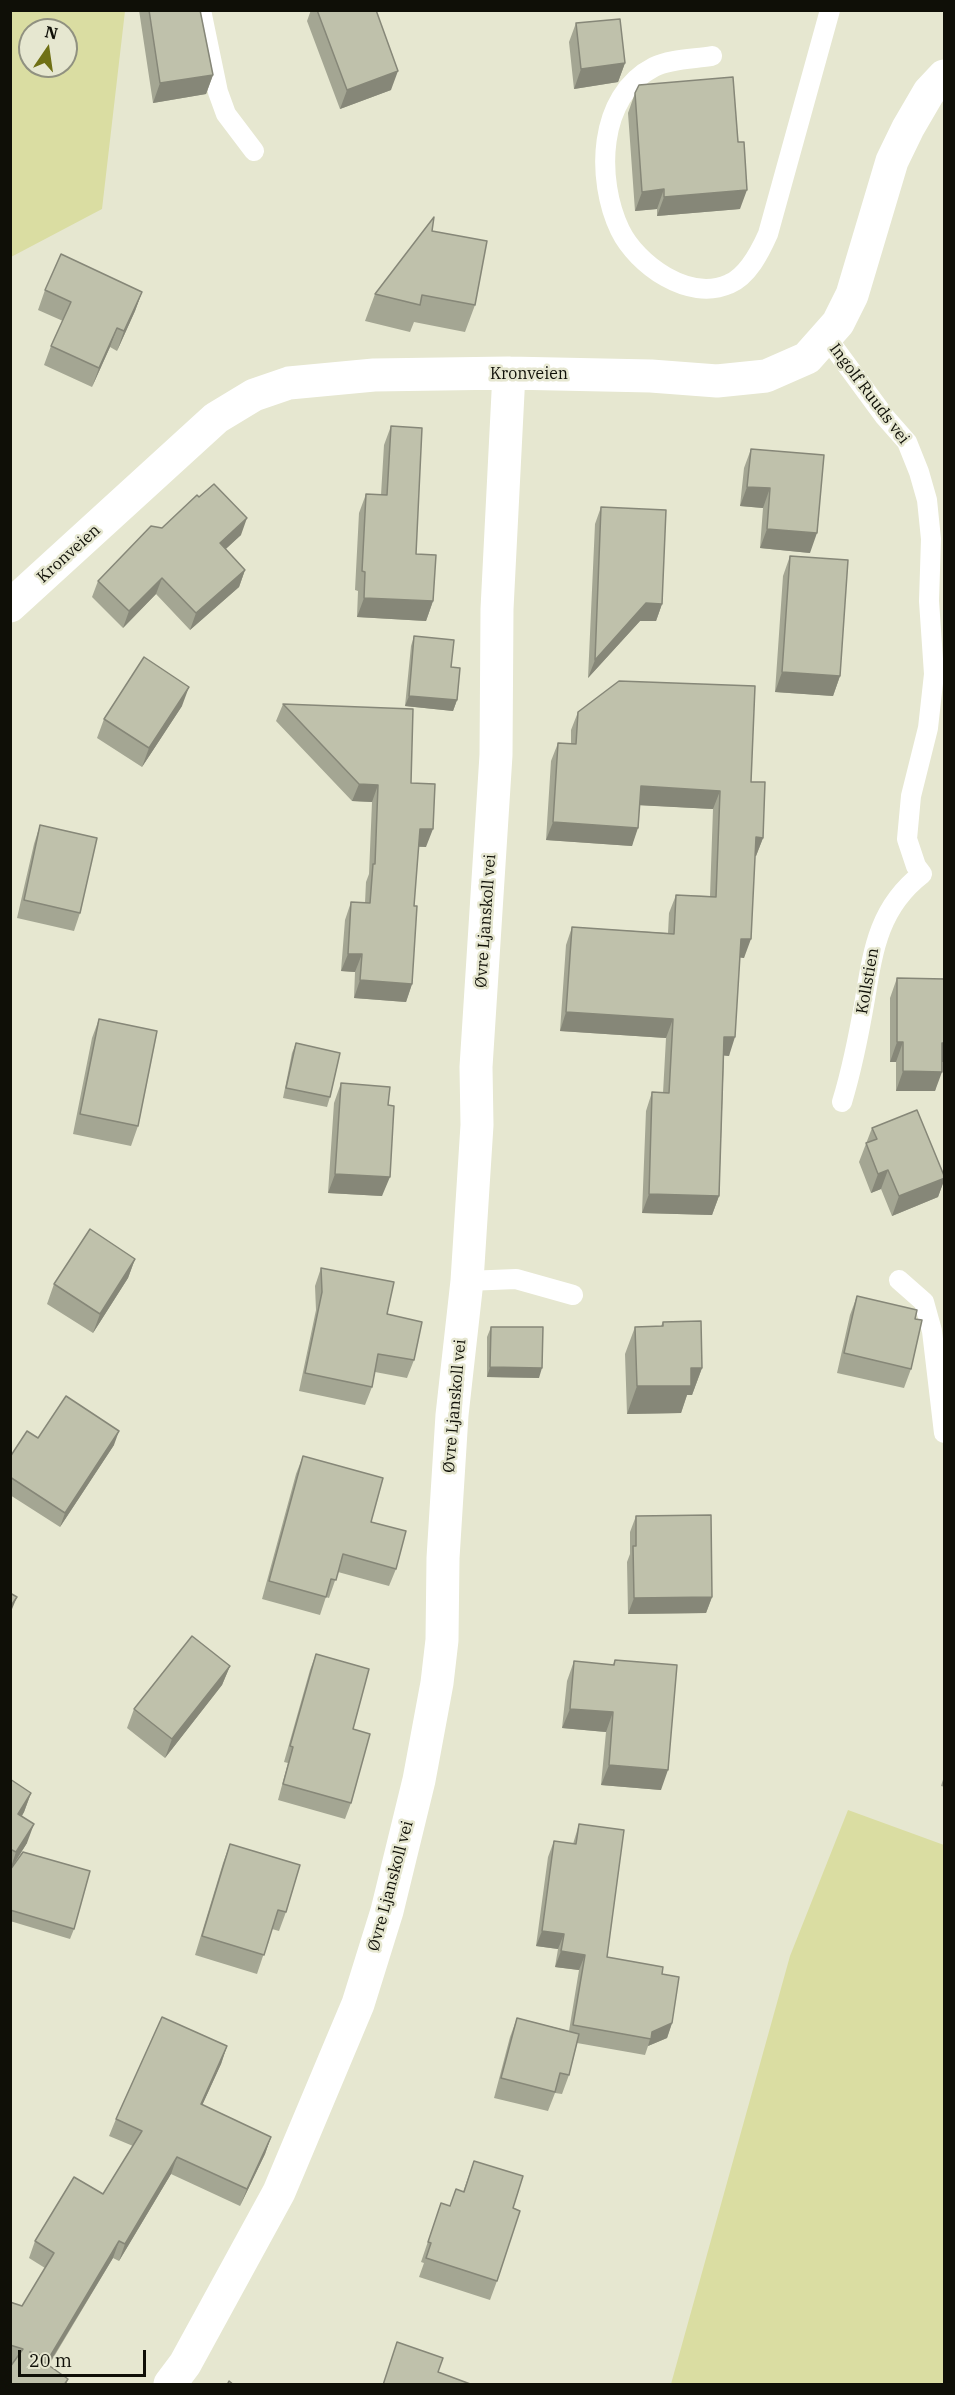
<!DOCTYPE html>
<meta charset="utf-8">
<style>
body{margin:0}
#map{position:relative;width:955px;height:2395px;overflow:hidden;background:#e6e7d0;font-family:"IBM Plex Serif",serif}
canvas{display:block}
.frame{position:absolute;inset:0;border:12px solid #0f0f07;pointer-events:none}
.north{position:absolute;left:18px;top:18px;width:60px;height:60px;box-sizing:border-box;background:#e6e7d0;border:2px solid #909180;border-radius:50%;rotate:13deg;font-size:16px;font-weight:700;line-height:24px;text-align:center;color:#0f0f07}
.north::after{content:'';display:block;margin:auto;width:21px;height:27px;background:#6f7014;clip-path:polygon(50% 0,100% 100%,50% 72%,0 100%)}
.scale{position:absolute;left:18px;top:2350px;width:128px;height:27px;box-sizing:border-box;border:3px solid #0f0f07;border-top:0;padding-left:8px;font-size:18px;line-height:21px;white-space:nowrap;color:#0f0f07;-webkit-text-stroke:4px #e6e7d0;paint-order:stroke}
</style>
<div id="map">
<canvas width="955" height="2395"></canvas>
<div class="frame"></div>
<div class="north">N</div>
<div class="scale">20 m</div>
</div>
<script>
const c = document.querySelector('canvas').getContext('2d');
c.lineJoin = 'round';
function fill(path, color) { c.fillStyle = color; c.fill(path, 'evenodd'); }
function stroke(path, color, width, dash) { c.strokeStyle = color; c.lineWidth = width; c.lineCap = dash ? 'butt' : 'round'; c.setLineDash(dash || []); c.stroke(path); }
function drawText(font, color, halo, rows, align = 'center') {
  c.font = font + ' "IBM Plex Serif",serif'; c.lineWidth = 5; c.setLineDash([]); c.textBaseline = 'middle'; c.strokeStyle = halo; c.fillStyle = color; for (const [text, x, y, turn = 0] of rows) {
    c.save(); c.translate(x, y); c.rotate((+turn || 0) * Math.PI / 180); c.textAlign = isNaN(turn) ? turn : align; if (halo) c.strokeText(text, 0, 0); c.fillText(text, 0, 0); c.restore();
  }
}
const green = new Path2D(`
 M11,10L125,11L102,209L11,257ZM30,30H66V66H30Z
 M848,1810L944,1845V2384H671L790,1956Z`);
const service = new Path2D(`
 M201,10L218,92L226,114L254,151
 M712,56C694,59 670,59 654,67C597,96 596,180 620,230C637,265 689,302 729,284C748,276 760,252 768,234L830,10
 M827,338L885,417L907,442L919,472L927,500L931,539L929,601L934,674L928,728L911,796L907,839L916,866L922,874C879,907 873,950 865,999C859,1034 852,1069 842,1102
 M899,1280L924,1302L932,1331L944,1433
 M467,1281L516,1279L573,1295`);
const minor = new Path2D(`
 M10,606L216,418L254,395L289,383L374,375L509,373L651,376L717,381L766,376L807,358L838,323L852,295L892,161L908,128L929,92L944,76
 M170,2384L185,2364L279,2192L358,2004L387,1911L419,1780L437,1683L442,1640L443,1558L452,1415L467,1281L477,1125L476,1067L496,755L497,609L509,373`);
const wall = new Path2D(`
 M139,10H200L213,75L206,94L153,103Z
 M311,10H376L391,90L340,109L307,21Z
 M576,23L625,63L618,82L574,89L569,42Z
 M635,93L740,209L657,216V209L635,211L628,113Z
 M432,231L475,305L465,332L414,322L410,332L365,321L375,294Z
 M45,290L142,292L135,311L117,351L110,347L92,387L44,365L51,346L63,321L38,310Z
 M391,426L416,554L433,601L426,621L357,617L358,591L355,590L359,513L366,494L381,495L384,445Z
 M751,449L810,553L760,548L763,508L740,506L744,468Z
 M601,507L662,604L656,621H640L588,678L595,524Z
 M162,528L241,535L225,549L245,570L239,587L190,630L156,594L123,628L92,597L98,581Z
 M790,556L840,676L833,696L775,692L783,576Z
 M414,636L451,667L457,700L453,711L405,706L411,646Z
 M283,704L411,783L426,847H418L414,906L412,984L406,1002L354,998L355,972L341,971L345,920L351,902L365,903L366,882L369,874L372,802L352,801L276,721Z
 M182,706L142,767L97,738L104,719Z
 M578,712L751,782L763,838L756,856H755L744,958L740,957L729,1056L724,1055L719,1196L712,1215L642,1213L646,1111L652,1092L663,1093L666,1038L560,1031L566,945L572,927L668,933L669,913L676,895L710,896L713,809L640,805L632,846L546,840L551,761L558,743L571,744V730Z
 M40,825L80,913L74,931L17,918L34,844Z
 M897,978L945,1062H942L935,1091H896V1062H890V998Z
 M99,1019L138,1126L131,1146L73,1134L92,1038Z
 M296,1043L330,1097L327,1107L283,1098L292,1053Z
 M341,1083L388,1105L382,1196L328,1193L334,1103Z
 M872,1128L945,1177L938,1197L892,1216L881,1189L871,1193L859,1162Z
 M135,1259L128,1278L93,1333L47,1304L54,1284Z
 M321,1268L387,1314L414,1360L407,1378L375,1372L372,1387L365,1405L299,1391L316,1310L315,1286Z
 M857,1296L915,1319L911,1369L904,1388L837,1373L850,1315Z
 M663,1322L702,1368L692,1395H687L681,1413L627,1414L625,1354L635,1327L661,1326Z
 M491,1327L539,1378L487,1377V1337Z
 M38,1438L114,1445L60,1527L10,1495V1457Z
 M303,1456L371,1522L396,1569L389,1586L338,1572L329,1598L326,1597L320,1615L262,1599L296,1474Z
 M636,1516L712,1597L706,1613L628,1614L627,1562L630,1554V1532Z
 M316,1654L353,1729L351,1803L345,1819L278,1800L288,1763L284,1762L310,1670Z
 M615,1660L661,1790L601,1785L606,1732L562,1728L567,1681L574,1661L613,1665Z
 M230,1666L222,1685L165,1758L127,1728L134,1709Z
 M945,1773V1787L941,1786Z
 M10,1779L31,1793L24,1812L22,1816L27,1843L10,1870Z
 M579,1824L607,1957L662,1974L672,2023L667,2038L648,2046L645,2055L577,2043L569,2075L562,2094L555,2093L548,2111L494,2098L510,2037L517,2018L569,2031L579,1970L555,1967L558,1949L536,1946L548,1857L554,1841L573,1844Z
 M230,1844L286,1912L279,1931L272,1929L257,1974L195,1955L223,1863Z
 M10,1870L74,1929L70,1939L10,1921Z
 M227,2046L221,2064L202,2105L271,2137L265,2154L240,2206L171,2174L119,2261L113,2258L49,2365L68,2379L66,2385H10L12,2365L10,2364V2302L22,2306L45,2268L29,2258L35,2241L103,2194L133,2146L109,2136L116,2119Z
 M474,2161L513,2208L497,2281L490,2300L419,2277L424,2263L421,2262L441,2203L450,2206L456,2189L463,2192Z`);
const shadedWall = new Path2D(`
 M625,63L618,82L574,89L581,69Z
 M398,71L391,90L340,109L347,90Z
 M213,75L206,94L153,103L160,83Z
 M664,189L657,209L635,211L642,192Z
 M747,190L740,209L657,216L664,197Z
 M142,292L135,311L117,351L124,331Z
 M117,328L110,347L92,387L99,368Z
 M747,487L770,488L763,508L740,506Z
 M247,518L241,535L214,560L220,543Z
 M767,529L817,533L810,553L760,548Z
 M245,570L239,587L190,630L196,613Z
 M162,578L156,594L123,628L129,611Z
 M364,598L433,601L426,621L357,617Z
 M646,603L662,604L656,621H640L588,678L595,660Z
 M782,672L840,676L833,696L775,692Z
 M189,687L182,706L142,767L149,748Z
 M409,696L457,700L453,711L405,706Z
 M359,784L378,785L372,802L352,801Z
 M641,786L720,791L713,809L635,805Z
 M553,822L638,828L632,846L546,840Z
 M420,829H433L426,847L413,846Z
 M756,837L763,838L756,856H749Z
 M741,939H751L744,958L735,957Z
 M348,954H362L355,972L341,971Z
 M360,980L412,984L406,1002L354,998Z
 M566,1012L673,1019L666,1038L560,1031Z
 M724,1037H735L729,1056L717,1055Z
 M897,1042H903L896,1062H890Z
 M942,1043H945V1062H935Z
 M903,1071L942,1072L935,1091H896Z
 M888,1170L881,1189L871,1193L878,1174Z
 M335,1174L390,1177L382,1196L328,1193Z
 M945,1178L938,1197L892,1216L899,1196Z
 M649,1194L719,1196L712,1215L642,1213Z
 M135,1259L128,1278L93,1333L100,1314Z
 M490,1367L542,1368L539,1378L487,1377Z
 M691,1368H702L692,1395H687L681,1413L627,1414L637,1386Z
 M119,1431L114,1445L60,1527L65,1513Z
 M17,1597L10,1614V1607Z
 M712,1597L706,1613L628,1614L634,1598Z
 M230,1666L222,1685L165,1758L172,1739Z
 M570,1709L613,1712L606,1732L562,1728Z
 M609,1765L668,1770L661,1790L601,1785Z
 M31,1793L24,1812L11,1833L18,1814Z
 M34,1824L27,1843L10,1870L16,1852Z
 M542,1931L564,1934L558,1949L536,1946Z
 M561,1951L585,1955L579,1970L555,1967Z
 M672,2023L667,2038L648,2046L652,2032Z
 M227,2046L221,2064L195,2121L201,2104Z
 M271,2137L265,2154L240,2206L247,2189Z
 M177,2157L171,2174L119,2261L125,2244Z
 M119,2241L113,2258L42,2375L49,2358Z`);
const building = new Path2D(`
 M149,10H200L213,75L160,83Z
 M317,10H376L398,71L347,90Z
 M620,19L625,63L581,69L576,23Z
 M733,77L738,142H744L747,190L664,197V189L642,192L635,93L639,85Z
 M434,217L432,231L487,241L475,305L422,295L420,305L375,294Z
 M61,254L142,292L124,331L117,328L99,368L51,346L71,302L45,290Z
 M391,426L422,428L416,554L436,555L433,601L364,598L365,572L362,571L366,494L387,495Z
 M751,449L824,455L817,533L767,529L770,488L747,487Z
 M214,484L247,518L220,543L245,570L196,613L162,578L129,611L98,581L151,526L162,528L197,495L199,497Z
 M601,507L666,510L662,604L646,603L595,660Z
 M790,556L848,560L840,676L782,672Z
 M414,636L454,640L451,667L460,668L457,700L409,696Z
 M144,657L189,687L149,748L104,719Z
 M619,681L755,686L751,782H765L763,838L756,837L751,939H741L735,1037H724L719,1196L649,1194L652,1092L669,1093L673,1019L566,1012L572,927L674,934L676,895L716,897L720,791L641,786L638,828L553,822L558,743L576,744L578,712Z
 M283,704L413,709L411,783L435,784L433,829H420L414,906H417L412,984L360,980L362,954H348L351,902L370,903L373,864H375L378,785L359,784Z
 M40,825L97,838L80,913L24,900Z
 M897,978L945,979V1043H942V1072L903,1071V1042H897Z
 M99,1019L157,1031L138,1126L80,1114Z
 M296,1043L340,1053L330,1097L286,1088Z
 M341,1083L390,1087L388,1105L394,1106L390,1177L335,1174Z
 M917,1110L945,1178L899,1196L888,1170L878,1174L866,1143L877,1139L872,1128Z
 M90,1229L135,1259L100,1314L54,1284Z
 M321,1268L394,1282L387,1314L422,1322L414,1360L378,1354L372,1387L305,1373L322,1292Z
 M857,1296L917,1310L915,1319L922,1320L911,1369L844,1353Z
 M701,1321L702,1368H691V1386H637L635,1327L663,1326V1322Z
 M491,1327H543L542,1368L490,1367Z
 M66,1396L119,1431L65,1513L10,1477V1457L27,1431L38,1438Z
 M303,1456L383,1478L371,1522L406,1531L396,1569L343,1554L336,1580L331,1579L326,1597L269,1581Z
 M711,1515L712,1597L634,1598L633,1546H636V1516Z
 M10,1593L17,1597L10,1607Z
 M192,1636L230,1666L172,1739L134,1709Z
 M316,1654L369,1669L353,1729L370,1734L351,1803L283,1784L293,1747L290,1746Z
 M615,1660L677,1665L668,1770L609,1765L613,1712L570,1709L574,1661L614,1665Z
 M10,1779L31,1793L18,1814L34,1824L16,1852L10,1849Z
 M579,1824L624,1830L607,1957L663,1967L662,1974L679,1977L672,2023L652,2032L651,2039L573,2025L585,1955L561,1951L564,1934L542,1931L554,1841L576,1844Z
 M230,1844L300,1865L286,1912L278,1910L264,1955L202,1936Z
 M23,1852L90,1871L74,1929L10,1910V1870Z
 M162,2017L227,2046L201,2104L271,2137L247,2189L177,2157L125,2244L119,2241L49,2358L30,2352L68,2379L64,2385H10V2367L23,2349L10,2345V2302L22,2306L54,2253L35,2241L74,2177L103,2194L142,2131L116,2119Z
 M517,2018L579,2034L569,2075L560,2073L555,2092L501,2078Z
 M474,2161L523,2176L513,2208L520,2211L497,2281L426,2258L431,2243L428,2242L441,2203L450,2206L456,2189L464,2192Z
 M397,2342L443,2358L438,2372L473,2385H383Z
 M229,2381L234,2385H227Z`);
const streetNames = [
 ["Kronveien",529,374],
 ["Ingolf Ruuds vei",869,394,53],
 ["Kronveien",69,554,-42],
 ["Øvre Ljanskoll vei",486,921,-86],
 ["Kollstien",868,981,-80],
 ["Øvre Ljanskoll vei",455,1406,-85],
 ["Øvre Ljanskoll vei",391,1886,-75]
];
fill(green, '#dadda2');
stroke(service, '#fff', 20);
stroke(minor, '#fff', 33);
fill(wall, '#a4a693');
fill(shadedWall, '#868778');
fill(building, '#bfc1ab');
stroke(building, '#868778', 1.5);
drawText('16px', '#0f0f07', '#e6e7d0', streetNames);
</script>
